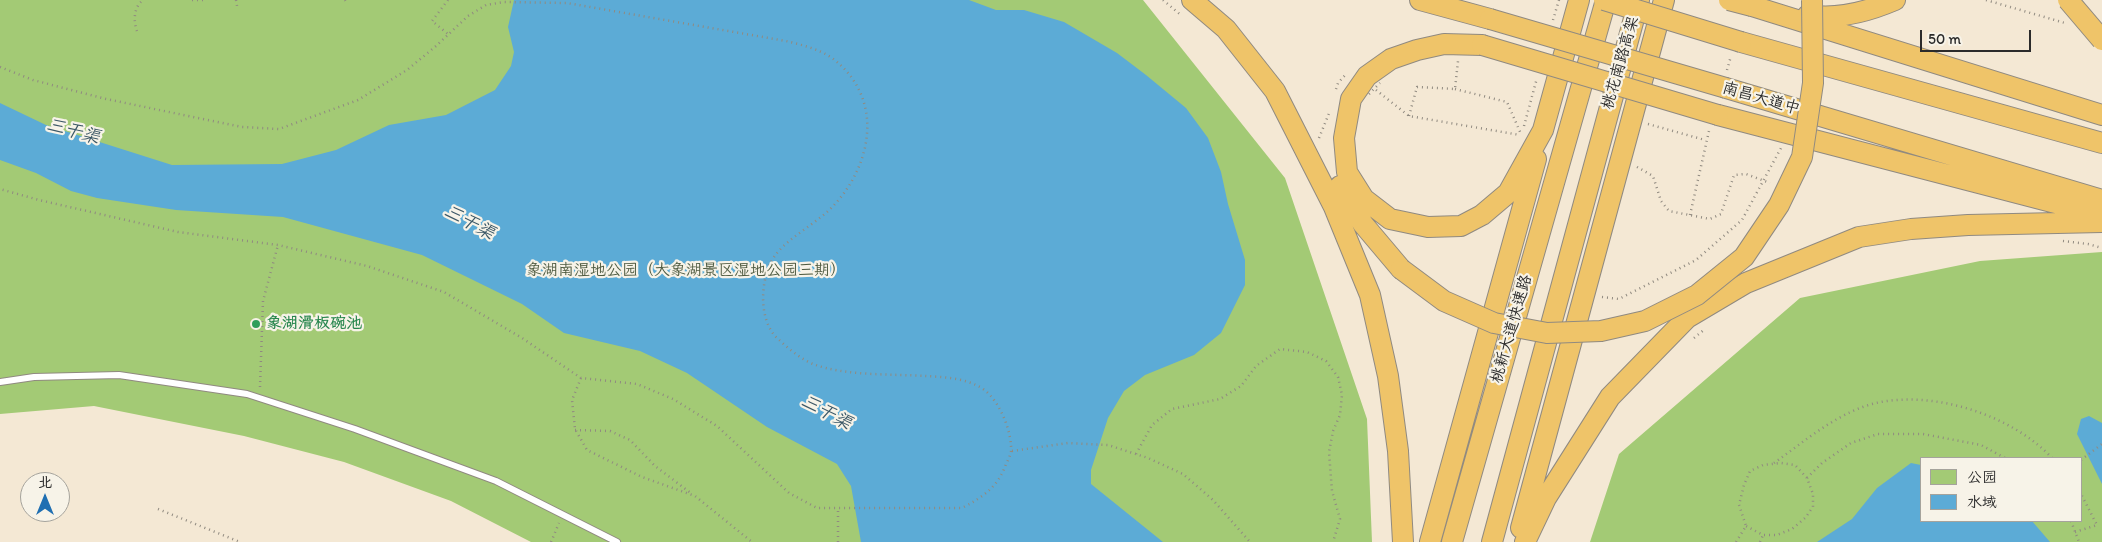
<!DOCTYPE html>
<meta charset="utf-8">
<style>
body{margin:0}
#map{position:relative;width:2102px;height:542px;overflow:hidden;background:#f4e8d4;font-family:Itim,"LXGW WenKai TC",sans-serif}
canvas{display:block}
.legend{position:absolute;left:1920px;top:457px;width:162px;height:65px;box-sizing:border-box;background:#f7f3e8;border:1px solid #a5a39c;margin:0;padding:6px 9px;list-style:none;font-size:15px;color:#2b2b2b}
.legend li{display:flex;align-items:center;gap:10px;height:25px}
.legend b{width:25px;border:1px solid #a5a39c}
.north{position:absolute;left:20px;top:472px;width:50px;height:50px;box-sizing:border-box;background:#f7f3e8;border:1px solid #a5a39c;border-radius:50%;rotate:0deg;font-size:14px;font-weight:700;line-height:20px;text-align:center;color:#2b2b2b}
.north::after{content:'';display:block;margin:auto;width:18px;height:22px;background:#1f6fb2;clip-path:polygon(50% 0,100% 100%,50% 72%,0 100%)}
.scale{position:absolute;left:1920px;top:30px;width:111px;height:22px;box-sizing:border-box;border:2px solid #2b2b2b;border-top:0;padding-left:6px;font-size:15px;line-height:18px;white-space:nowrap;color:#2b2b2b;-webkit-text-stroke:4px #f7f3e8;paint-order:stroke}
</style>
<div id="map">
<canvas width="2102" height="542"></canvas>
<ul class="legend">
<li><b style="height:14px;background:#a3ca75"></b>公园</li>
<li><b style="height:14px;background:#5cabd6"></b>水域</li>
</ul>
<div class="north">北</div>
<div class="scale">50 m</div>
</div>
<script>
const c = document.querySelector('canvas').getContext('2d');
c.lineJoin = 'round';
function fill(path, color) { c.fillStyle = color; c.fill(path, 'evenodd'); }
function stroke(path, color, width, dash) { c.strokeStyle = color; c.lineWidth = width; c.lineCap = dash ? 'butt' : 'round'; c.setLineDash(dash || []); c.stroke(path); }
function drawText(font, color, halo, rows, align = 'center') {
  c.font = font + ' Itim,"LXGW WenKai TC",sans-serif'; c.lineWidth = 4.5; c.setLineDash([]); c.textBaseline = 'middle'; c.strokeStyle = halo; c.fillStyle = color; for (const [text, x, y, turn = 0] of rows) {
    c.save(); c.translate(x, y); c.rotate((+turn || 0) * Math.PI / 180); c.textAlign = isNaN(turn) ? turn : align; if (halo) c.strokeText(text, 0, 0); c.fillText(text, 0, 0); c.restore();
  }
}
const green = new Path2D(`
 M0,0H1143L1285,178L1367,419L1372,542H531L451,501L344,462L244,436L94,406L0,414Z
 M2102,252V542H1590L1619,454L1800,298L1980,261ZM1921,458H2081V521H1921Z`);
const water = new Path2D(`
 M514,0H969L996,10H1024L1064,22L1117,53L1146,75L1186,108L1208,138L1221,172L1228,204L1245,260V285L1221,333L1194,355L1145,375L1124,391L1108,418L1091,470V484L1163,542H861L851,486L837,464L767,427L687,373L640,351L564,333L522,304L422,255L283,217L176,210L97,198L71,191L36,173L0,160V103L46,125L172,165L282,164L336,150L389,125L446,115L495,90L511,66L514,52L508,27Z
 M2089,416L2102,423V484L2077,434L2081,419Z
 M1911,463L1921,465V521H2032L2050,542H1817L1852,519L1877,488Z`);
const path = new Path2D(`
 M192,0H205
 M236,0L237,6
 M345,0L348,4
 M448,0L432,21L448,34
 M1163,0L1182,16
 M1986,0L2065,23
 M1553,20L1559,0
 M137,31C133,20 134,7 143,0
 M0,67L33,80L106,99L242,127L279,129L358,100L407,70L436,46L468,16L486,5L504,2L567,3L786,41C802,45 819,49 832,58C883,96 874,161 835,204C818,223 793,234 777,253C760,273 757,319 777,338C788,348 799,358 813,364C844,376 893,374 926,376C943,377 962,378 978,386C997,395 1010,426 1011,446C1012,453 1009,458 1006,464C998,487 983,497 962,508H817L789,493L717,426L673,399L637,384L581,378L522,338L444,292L367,266L278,245L178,232L39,200L0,189
 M1727,70L1731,56
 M1336,89L1338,83L1347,73
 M1455,89L1507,102L1521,134
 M1376,90L1409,116L1520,135
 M1409,116L1417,87L1455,89L1458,61
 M1648,124L1705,140
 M1524,126L1537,78
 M1319,138L1330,111
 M1637,167L1653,176L1661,201L1669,211L1710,219L1721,214L1734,175L1746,174L1770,183
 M1690,215L1709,131
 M2063,241L2088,244L2102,248
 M1602,297L1619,299L1696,260L1742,220L1781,148
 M1694,338L1705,329
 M581,378L572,400L575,429L587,450L642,477L695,496L752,542
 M260,387L263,301L278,245
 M575,430L610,431L630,440L655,466L692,494
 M1012,451L1068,443L1108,445L1148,458L1183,474L1213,500L1250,542
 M1136,454L1152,425L1172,409L1220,399L1241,386L1256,366L1280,349L1307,352L1326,361L1338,377L1342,395L1340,415L1333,431L1329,452L1332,491L1340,519L1333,542
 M2081,460L2102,444
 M1774,463C1805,441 1838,412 1876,403C1934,390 2012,415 2052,458
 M1807,478L1822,463L1851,443L1878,434H1923L1981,445L2005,458
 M158,509L240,542
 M2071,521L2079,542
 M2075,532L2097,525L2081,494
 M551,542L559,523
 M838,542V509
 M1736,542L1746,526L1739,505L1744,485L1750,471L1763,465L1781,463L1795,465L1807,478L1813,494V507L1805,518L1792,529L1777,535H1763L1746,526
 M1760,542L1763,535`);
const service = new Path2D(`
 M0,382L34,377L119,375L247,394L355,429L496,481L617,542`);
const trunk = new Path2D(`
 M1192,0L1226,29L1275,91L1334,207L1370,295L1388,376L1398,451L1403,542
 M1420,0L1490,19
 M1752,6L2102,115
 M1808,15C1838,20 1867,12 1895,0
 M1741,42L2102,143
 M1482,45L1444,44L1417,50L1391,59L1367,76L1351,99L1344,138L1347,172L1364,199L1390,219L1428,227L1461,226L1482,215L1508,193L1543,130L1579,0
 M1726,88L2102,200
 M1718,115L2102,215
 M1340,186L1363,224L1401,269
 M1521,528L1664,0
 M1430,542L1536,159
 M1452,542L1606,0
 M1492,542L1639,0
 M1525,542L1546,498L1610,397L1687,318L1746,283L1859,237L1911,229L1968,225L2102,222`);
const pathBridge = new Path2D(`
 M1369,94L1380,83`);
const trunkBridge = new Path2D(`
 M1604,0L1741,42
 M1729,0L1752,6
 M2068,0L2102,40
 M1490,19L1726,88
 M1482,45L1718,115
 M1401,269L1444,301L1494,323L1547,333L1601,331L1645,321L1697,295L1744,257L1779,205L1802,157L1813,83L1812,0`);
const markers = [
 [256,324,5,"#2e9e5b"]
];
const streetNames = [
 ["桃花南路高架",1621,63,-74],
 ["南昌大道中",1761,99,16],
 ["桃新大道快速路",1512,329,-74]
];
const parkNames = [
 ["象湖南湿地公园（大象湖景区湿地公园三期）",686,271]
];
const leisureNames = [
 ["象湖滑板碗池",266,324]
];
const waterNames = [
 ["三干渠",73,132,15],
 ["三干渠",469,223,28],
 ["三干渠",826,413,28]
];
fill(green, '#a3ca75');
fill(water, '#5cabd6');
stroke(service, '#908a80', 8);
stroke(trunk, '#908a80', 22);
stroke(path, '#908a80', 2.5, [1, 4]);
stroke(service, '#fff', 6);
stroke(trunk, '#efc469', 20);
stroke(trunkBridge, '#908a80', 22, []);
stroke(pathBridge, '#908a80', 2.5, [1, 4]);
stroke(trunkBridge, '#efc469', 20);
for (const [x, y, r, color] of markers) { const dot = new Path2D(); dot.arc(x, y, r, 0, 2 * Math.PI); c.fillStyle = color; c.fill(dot); stroke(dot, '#f7f3e8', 2); }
drawText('16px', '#2b2b2b', '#f7f3e8', streetNames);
drawText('16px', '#4f5b41', '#f7f3e8', parkNames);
drawText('bold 16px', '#27864d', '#f7f3e8', leisureNames, 'left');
drawText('italic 18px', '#3c5867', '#f7f3e8', waterNames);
</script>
